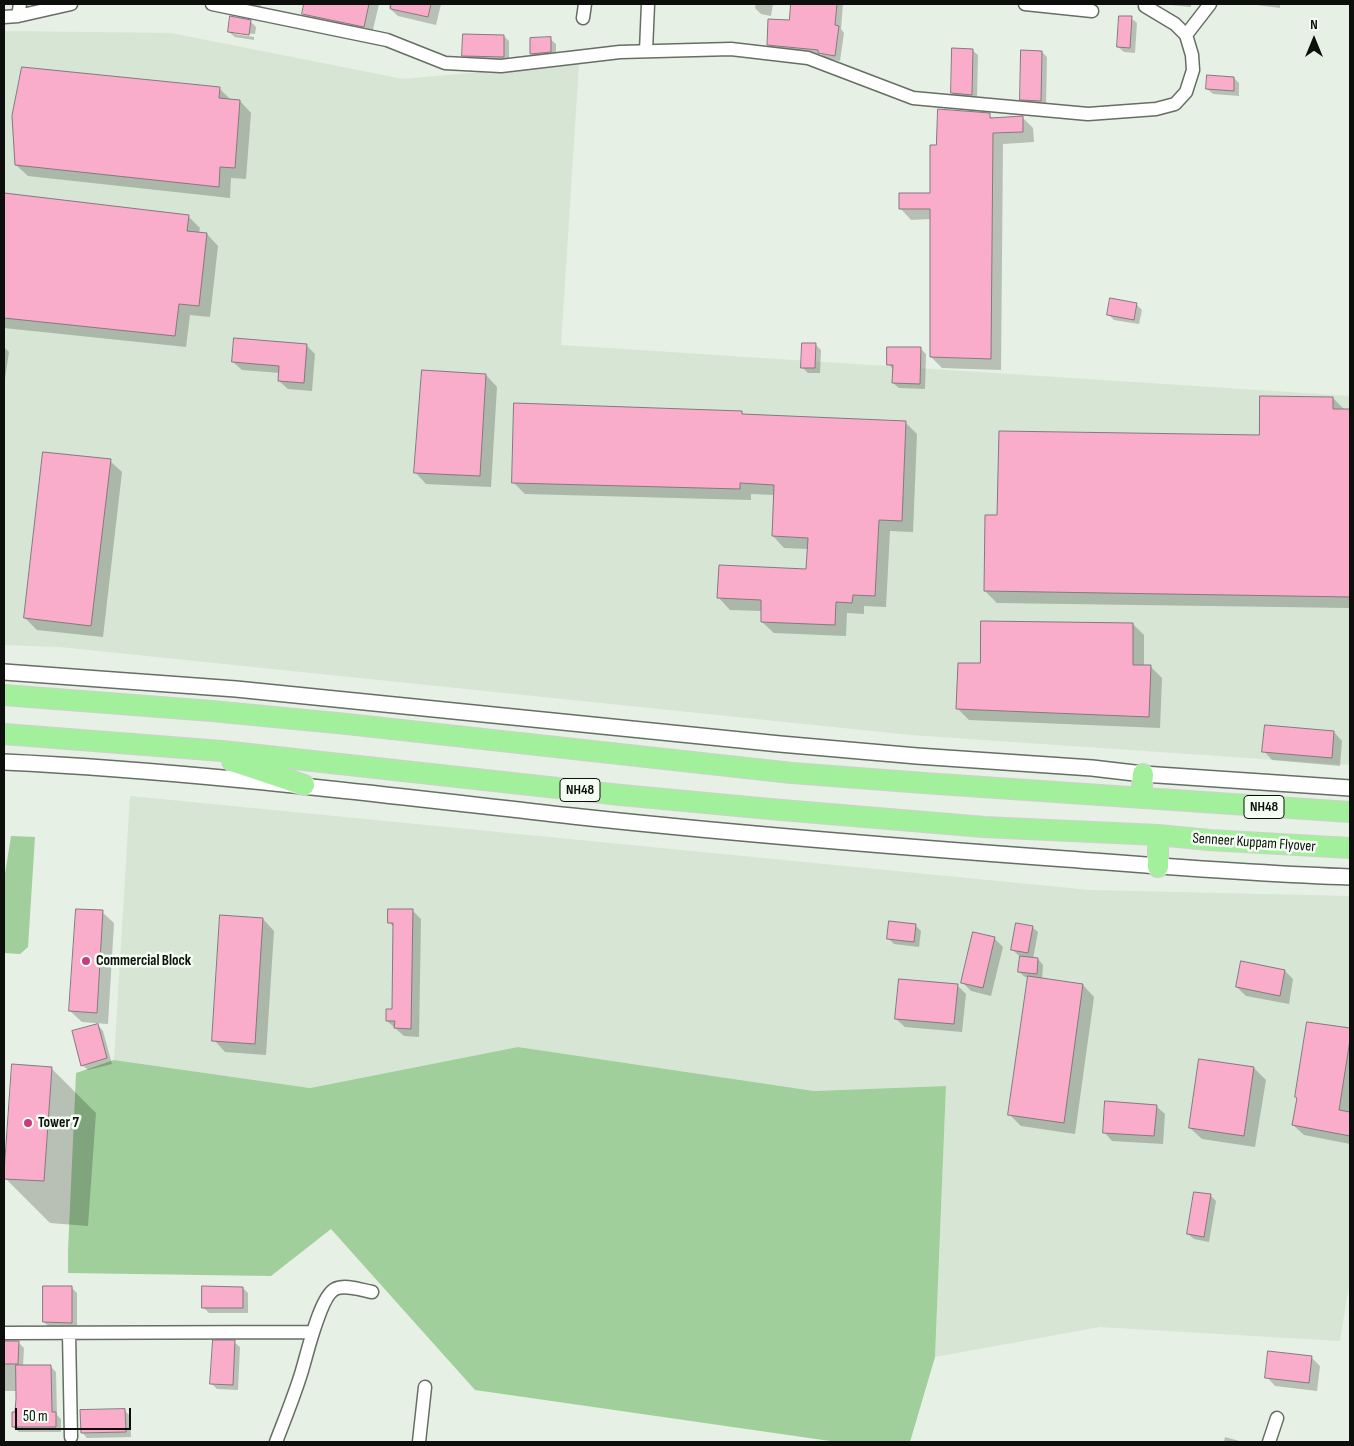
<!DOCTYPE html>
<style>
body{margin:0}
#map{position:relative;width:1354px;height:1446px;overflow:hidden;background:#e6f0e4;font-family:"Sofia Sans Condensed",sans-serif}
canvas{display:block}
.frame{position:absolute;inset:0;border:5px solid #0c0f0c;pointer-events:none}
.north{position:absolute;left:1289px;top:15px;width:50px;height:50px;-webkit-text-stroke:4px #f3fdf2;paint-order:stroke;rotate:0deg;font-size:14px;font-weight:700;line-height:20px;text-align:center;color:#0c0f0c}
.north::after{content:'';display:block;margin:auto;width:18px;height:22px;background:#0c0f0c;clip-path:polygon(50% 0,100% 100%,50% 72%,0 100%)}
.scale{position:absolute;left:15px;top:1408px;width:116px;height:22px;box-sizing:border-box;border:2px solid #0c0f0c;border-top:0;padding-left:6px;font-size:15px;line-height:18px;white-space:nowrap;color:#0c0f0c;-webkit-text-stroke:4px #f3fdf2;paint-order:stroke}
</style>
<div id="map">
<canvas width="1354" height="1446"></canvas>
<div class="frame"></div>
<div class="north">N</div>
<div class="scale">50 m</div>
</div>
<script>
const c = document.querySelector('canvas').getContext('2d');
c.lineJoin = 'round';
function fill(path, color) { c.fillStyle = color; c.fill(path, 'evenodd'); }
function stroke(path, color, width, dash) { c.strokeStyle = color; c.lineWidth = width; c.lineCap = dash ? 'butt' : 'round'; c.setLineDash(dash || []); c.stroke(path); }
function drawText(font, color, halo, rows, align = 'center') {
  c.font = font + ' "Sofia Sans Condensed",sans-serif'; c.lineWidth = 5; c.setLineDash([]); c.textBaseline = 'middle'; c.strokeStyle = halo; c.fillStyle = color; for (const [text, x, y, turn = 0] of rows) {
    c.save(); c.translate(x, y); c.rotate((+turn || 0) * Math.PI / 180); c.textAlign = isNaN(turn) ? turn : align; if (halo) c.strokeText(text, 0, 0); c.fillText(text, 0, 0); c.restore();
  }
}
const built = new Path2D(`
 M4,31L171,33L403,79L579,63L561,345L1350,396V765L911,735L60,647L4,645Z
 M130,796L1090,890L1350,896V1278L1340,1341L1100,1327L935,1357L946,1086L814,1091L518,1047L309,1088L114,1060Z`);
const green = new Path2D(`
 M11,836L35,837L28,947L20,954L4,953V880Z
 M518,1047L814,1091L946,1086L935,1357L910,1442H837L475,1390L331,1229L271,1276L68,1273V1251L76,1073L114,1060L310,1088Z`);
const shadow = new Path2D(`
 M242,4H261L260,9L244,6Z
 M306,4H379L372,34L311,22L303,14Z
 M390,4H441L436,25L398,16L389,8Z
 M756,4H773L771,16L761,14L755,8Z
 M792,4H843L841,29L844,33L840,61L825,58L821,54L774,50L768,44L790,21Z
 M1161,4H1191V7Z
 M1249,4H1280V8Z
 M1131,18L1137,23L1135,53L1124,52L1118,47Z
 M250,21L256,27L255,34L234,32V34L254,37V40L235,37L229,32Z
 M504,36L509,41V62L469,61L464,55Z
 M550,39L556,44V57L537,59L531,54Z
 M972,50L978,55L977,100L958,98L952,93Z
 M1042,52L1047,57L1046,106L1027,105L1021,99Z
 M1234,78L1239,83V96L1213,94L1207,89Z
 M219,88L232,101H240L251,113L246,179L231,178L230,198L28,176L16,165Z
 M989,115L993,119L1022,117L1033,128L1034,142L1003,144L1001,370L942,368L931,357V219L911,220L901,209L931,194L938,146Z
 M4,194L188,216L200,228L199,233L207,234L218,246L210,317L190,315L186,347L4,328Z
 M1136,304L1142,310L1139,324L1114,320L1108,314Z
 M815,344L821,350L820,373H808L803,368Z
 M307,346L315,354L312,391L288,389L279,381L280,373L242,370L233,362Z
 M4,347L9,352L4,385Z
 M921,349L926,354L925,389L899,388L893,383L894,370L888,364Z
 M486,375L497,387L491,487L426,484L415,472Z
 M1333,398L1345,410H1350V608L997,603L985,591L998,517L1260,436Z
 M741,412L745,416L906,423L917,434L913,532L890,531L886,607L864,606V614L847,613L846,636L774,633L762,622V611L730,610L719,598L808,570V549L784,548L773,536L774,495L751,494V500L525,494L513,482Z
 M110,461L122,472L103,637L37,630L25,618Z
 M1133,624L1144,635V666H1150L1162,678L1160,728L969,720L957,708L981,664Z
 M1334,732L1342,741L1340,766L1272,760L1264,751Z
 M412,910L421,919L419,1037L404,1036L387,1021L393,1010L395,928L389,922Z
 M102,912L114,923L108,1024L82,1022L70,1011Z
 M263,919L274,931L266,1055L225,1052L214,1040Z
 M916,926L921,931L919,947L894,944L888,938Z
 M1032,927L1038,932L1033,959H1038L1043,965L1042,979L1083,985L1094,997L1075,1134L1021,1126L1009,1114L1029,978L1025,977L1019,972L1021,956L1018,955L1013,950Z
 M994,938L1003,947L991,996L971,991L963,983Z
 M1285,971L1293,979L1289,1004L1246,996L1237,987Z
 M957,985L966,994L962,1032L905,1027L896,1019Z
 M1308,1023L1350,1030V1144L1304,1135L1293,1125L1298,1099L1296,1097Z
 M98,1025L103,1031L112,1064L88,1070L82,1065Z
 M1200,1060L1254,1068L1266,1080L1255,1147L1202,1139L1190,1128Z
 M51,1068L96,1113L88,1226L50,1223L5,1178Z
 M1156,1106L1165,1114L1163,1144L1112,1141L1104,1132Z
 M1210,1195L1216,1201L1209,1242L1194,1239L1188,1234Z
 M72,1288L77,1293V1328L49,1327L44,1322Z
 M243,1288L248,1293V1313H209L203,1307Z
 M18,1342L24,1348L23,1366L51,1367L56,1372L57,1415L61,1419V1432H19L13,1427L17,1414L16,1391H4V1343Z
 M234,1342L240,1347L238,1390L217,1389L212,1384Z
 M1311,1357L1320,1366L1317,1391L1275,1386L1267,1377Z
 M125,1411L130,1416L131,1437L87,1438L82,1432Z
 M1225,1437L1243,1442H1224Z`);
const building = new Path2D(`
 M304,4H369L364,27L302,14Z
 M391,4H431L428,17L391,9Z
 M791,4H837L835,25L839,26L835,56L818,53V50L767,45L768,19L789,20Z
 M230,16L251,20L249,35L228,32Z
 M1119,16H1132L1130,48L1117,47Z
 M463,34L504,35V57L462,56Z
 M551,37V52L530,54V38Z
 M952,48L973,49L972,95L951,93Z
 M1021,50L1042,51L1041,101L1020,100Z
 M22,67L220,87L219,98L240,100L235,168L220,167L219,187L15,165L12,116Z
 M1207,75L1234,77V91L1206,89Z
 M938,109L990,113V118L1023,116V132L993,133L991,359L930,357V209H899V193H930V145H936Z
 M4,193L189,215L187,231L207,233L199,306L179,304L175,336L4,318Z
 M1110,298L1137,303L1134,320L1107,315Z
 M234,338L307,344L304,383L278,381L279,366L232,362Z
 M802,343H816L815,368H801Z
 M887,347H921L920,384L892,383L893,365H887Z
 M422,370L486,374L480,476L414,473Z
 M1260,396L1333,397V409H1350V597L984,591L985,515H997L999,431L1259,435Z
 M514,403L742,411V414L906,421L902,521L879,520L875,596L853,595L852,603L836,602L835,625L761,622V600L717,598L719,565L806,569L808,538L772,536L774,485L740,483V489L512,483Z
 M43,452L111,459L91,626L24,618Z
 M981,621L1133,623V665H1151L1149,717L956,709L958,663H980Z
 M1265,725L1334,731L1332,758L1262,752Z
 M76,909L103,910L97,1013L69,1011Z
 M388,909H413L411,1029L394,1028L395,1021H386V1009H392L393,923H388Z
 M220,915L263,918L255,1044L212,1041Z
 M889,921L916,924L914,942L887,939Z
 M1016,923L1033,926L1028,953L1011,950Z
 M973,932L995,937L983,988L961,983Z
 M1020,956L1038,958L1037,974L1018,972Z
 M1241,961L1285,970L1280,996L1236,987Z
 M1028,976L1083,984L1064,1123L1008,1115Z
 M899,979L958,984L954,1024L895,1019Z
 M1307,1022L1350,1028V1040L1339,1110L1350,1112V1136L1292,1125L1297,1098L1295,1097Z
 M98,1024L107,1058L81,1066L72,1031Z
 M1199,1059L1254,1067L1244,1136L1189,1128Z
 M12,1064L52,1067L44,1181L4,1179Z
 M1105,1101L1157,1105L1154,1136L1103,1133Z
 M1194,1192L1211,1194L1204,1237L1187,1234Z
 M43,1286H72V1323L43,1322Z
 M202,1286L243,1287V1308H202Z
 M213,1340H235L233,1385L210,1384Z
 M4,1341H19L18,1364H4Z
 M1268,1351L1312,1356L1309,1383L1265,1378Z
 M16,1365H51L52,1412H56V1427H12V1412H15L16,1399Z
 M125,1409L126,1432L81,1433L80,1410Z`);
const minor = new Path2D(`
 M20,4L18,16L71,4
 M212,4L387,40L445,63L501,66L620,52L731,49L808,58L913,98L1088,114L1156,109L1175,104L1186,92L1193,70L1192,55L1186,35L1175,24L1145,6V4
 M1025,4L1092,11
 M4,17L18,16
 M583,18L585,4
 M1186,35L1210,4
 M646,51L648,4
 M4,1333L313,1332
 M69,1333L71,1437
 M276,1442C284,1421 293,1399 300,1377C306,1360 319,1297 335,1289C345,1284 361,1290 372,1292
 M419,1442L425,1387
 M1269,1442L1277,1418`);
const tertiary = new Path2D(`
 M4,672L236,689L780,744L917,756L1092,768L1143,774L1350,788
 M4,762C194,771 383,795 572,816C736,834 901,847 1066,859C1160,866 1255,874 1350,877`);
const trunk = new Path2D(`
 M4,695L212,711L347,724L792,773L924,783L1350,812
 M4,734L222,751L621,795L770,809L984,827L1158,835L1209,840L1350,848
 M232,761L304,785
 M1141,798L1143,774
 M1158,835V867`);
const markers = [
 [86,961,5,"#c33e80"],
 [28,1123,5,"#c33e80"]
];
const shields = [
 [580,790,40],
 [1264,807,40]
];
const shieldNames = [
 ["NH48",580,790],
 ["NH48",1264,807]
];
const streetNames = [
 ["Senneer Kuppam Flyover",1254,843,4]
];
const poiNames = [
 ["Commercial Block",96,961],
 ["Tower 7",38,1123]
];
fill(built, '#d6e5d4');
fill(green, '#a0cf9b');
fill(shadow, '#0003');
fill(building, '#faaccb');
stroke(building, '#86797d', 1);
stroke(minor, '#666e65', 15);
stroke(tertiary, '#666e65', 18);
stroke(trunk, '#cecfce', 22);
stroke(minor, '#fff', 12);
stroke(tertiary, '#fff', 15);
stroke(trunk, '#a2f09b', 20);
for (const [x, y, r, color] of markers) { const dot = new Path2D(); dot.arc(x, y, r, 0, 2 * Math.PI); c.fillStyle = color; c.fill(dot); stroke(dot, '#f3fdf2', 2); }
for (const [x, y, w] of shields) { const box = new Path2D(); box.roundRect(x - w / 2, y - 11.5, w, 23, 4); c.fillStyle = '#f3fdf2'; c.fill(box); stroke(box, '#0c0f0c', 1); }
drawText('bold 14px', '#0c0f0c', null, shieldNames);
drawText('15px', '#0c0f0c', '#f3fdf2', streetNames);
drawText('bold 15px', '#0c0f0c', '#f3fdf2', poiNames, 'left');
</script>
